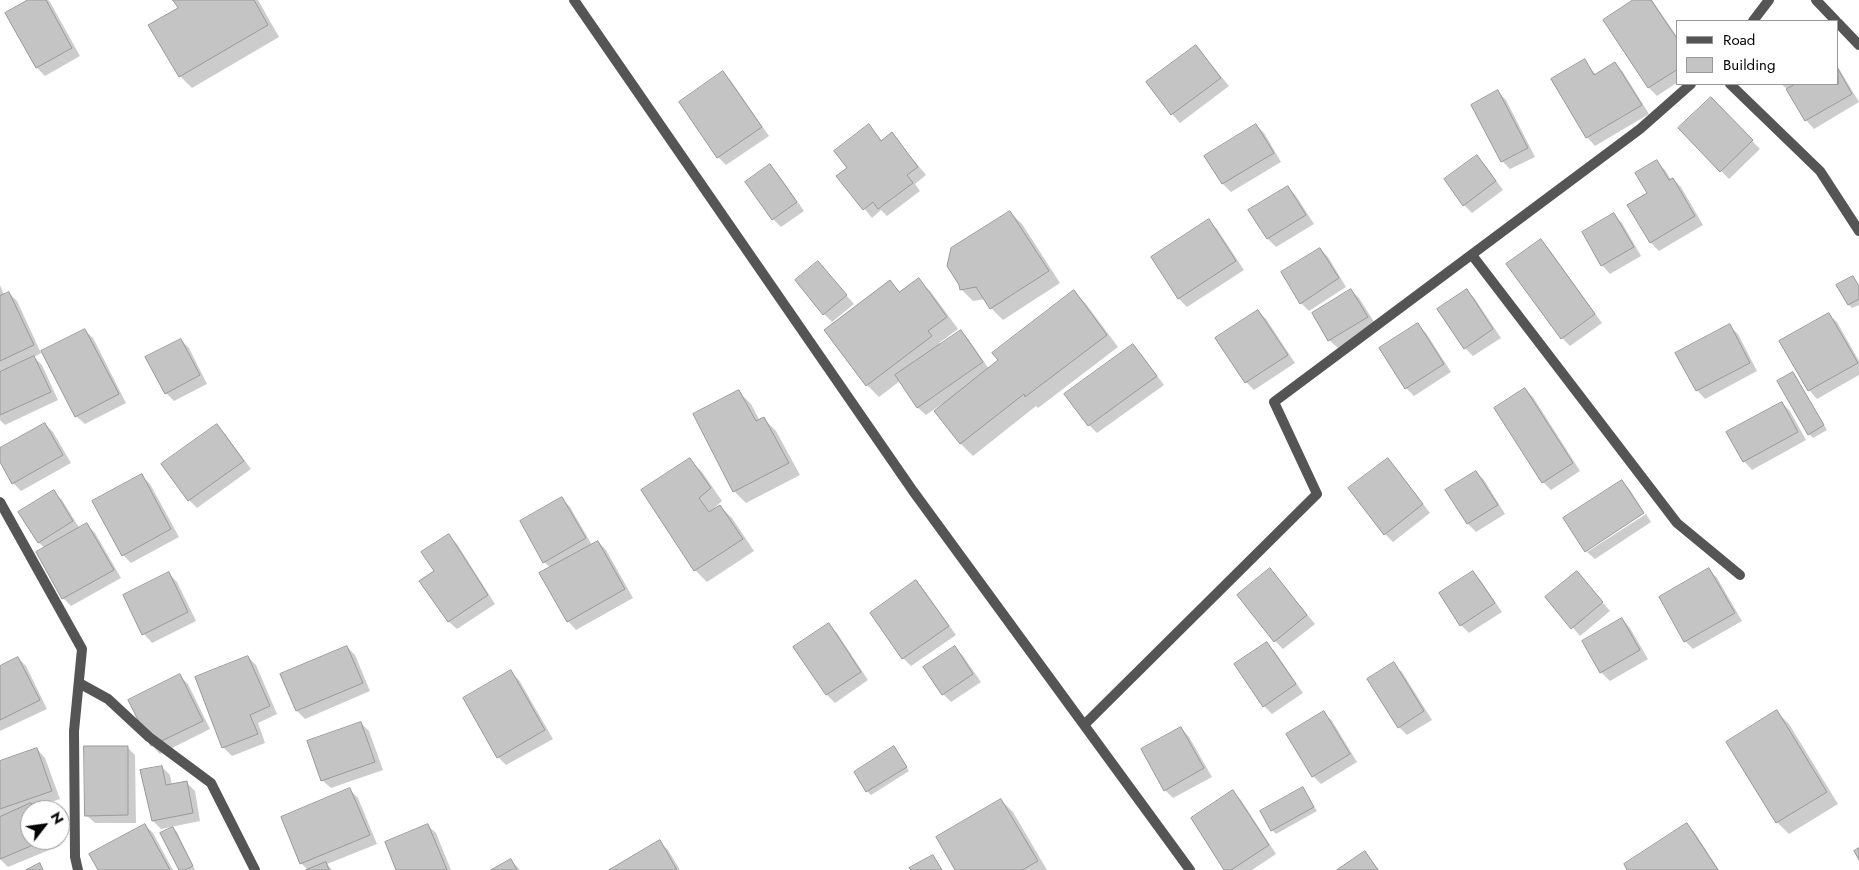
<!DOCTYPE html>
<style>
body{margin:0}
#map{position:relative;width:1859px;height:870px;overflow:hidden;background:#fff;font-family:Jost,sans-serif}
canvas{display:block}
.legend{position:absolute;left:1676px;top:20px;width:162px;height:65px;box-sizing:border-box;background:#fff;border:1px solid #999;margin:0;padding:6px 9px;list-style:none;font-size:15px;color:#000}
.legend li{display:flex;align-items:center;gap:10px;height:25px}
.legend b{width:25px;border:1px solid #999}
.north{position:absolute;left:20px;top:800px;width:50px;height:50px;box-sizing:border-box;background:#fff;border:1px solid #999;border-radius:50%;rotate:60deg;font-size:14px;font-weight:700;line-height:20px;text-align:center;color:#000}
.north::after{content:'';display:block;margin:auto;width:18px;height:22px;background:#000;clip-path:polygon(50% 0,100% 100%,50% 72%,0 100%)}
</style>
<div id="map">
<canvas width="1859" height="870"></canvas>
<ul class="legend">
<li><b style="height:6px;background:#555"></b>Road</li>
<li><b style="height:14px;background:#c4c4c4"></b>Building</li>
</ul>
<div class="north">N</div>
</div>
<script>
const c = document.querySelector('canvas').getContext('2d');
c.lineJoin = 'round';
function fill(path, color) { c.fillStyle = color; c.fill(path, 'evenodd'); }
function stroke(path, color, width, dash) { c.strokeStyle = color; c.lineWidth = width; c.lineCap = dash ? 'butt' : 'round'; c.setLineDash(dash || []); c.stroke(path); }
const shadow = new Path2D(`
 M31,0H48L50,2L80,56L45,76L37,68Z
 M174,0H258L279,37L192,88L180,76L150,26L180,9Z
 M1635,0H1652L1678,38V82L1657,96L1649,88L1605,21Z
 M1196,46L1229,86L1180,123L1172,114Z
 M1585,61L1596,75L1615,63L1623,72L1649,114L1595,146L1587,137L1553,80Z
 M1838,67L1859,102L1814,129L1806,120L1787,89L1781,84H1838Z
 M723,72L731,81L769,136L726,165L718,157Z
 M1498,92L1506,100L1535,157L1510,169L1502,161Z
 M1711,99L1760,149L1729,179L1680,128Z
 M1256,125L1264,133L1281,162L1231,192L1223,184L1206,156Z
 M869,126L883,142L892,134L926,175L915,184L920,191L887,216L881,210L872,218L838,176L848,168Z
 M1477,157L1485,165L1503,190L1472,213L1464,205Z
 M1657,162L1665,170L1671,180L1673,179L1681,187L1703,225L1659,251L1651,243L1649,193Z
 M770,166L778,174L804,211L781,227L773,219Z
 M1288,187L1296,196L1314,224L1276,247L1268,239Z
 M1010,212L1022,224L1060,283L1003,320L991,308L985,299L973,301L961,289Z
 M1614,215L1622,223L1641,256L1610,274L1602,265L1583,232Z
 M1209,221L1217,229L1244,270L1187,307L1179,299L1152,257Z
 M1541,241L1549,249L1602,323L1570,346L1562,338Z
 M1320,249L1328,257L1346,287L1309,311L1301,303Z
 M818,263L854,304L832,322L824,314Z
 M1852,277L1859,286V305L1852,308L1849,305Z
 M919,280L931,292L958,329L939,343L941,345L961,332L969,340L989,369L1074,292L1086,304L1118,347L1038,408L1036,406L973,456L961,444L936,411L943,405L942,404L926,415L917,407L900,381L879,397L867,385L890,281L901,293Z
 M0,285L4,295L9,293L17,301L41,353L84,330L93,338L126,403L85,424L76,416L43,352L34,357L42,365L58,400L5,425L0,420Z
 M1351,290L1359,298L1376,325L1338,348L1329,340L1313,313Z
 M1467,291L1475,299L1501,338L1473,356L1465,348Z
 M1258,311L1266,319L1295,363L1254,390L1246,382Z
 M1828,314L1837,322L1859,361V375L1817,399L1809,390Z
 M1418,325L1426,333L1451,372L1414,396L1406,388Z
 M1729,326L1738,334L1757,371L1705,399L1697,390Z
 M181,340L189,348L207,384L174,401L166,393Z
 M1133,346L1141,354L1164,385L1097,433L1089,425Z
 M1793,373L1827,430L1813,438L1809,434Z
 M1525,389L1533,397L1580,471L1551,490L1543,482Z
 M739,392L751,404L760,421L764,419L776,431L800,475L746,503L734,491Z
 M1782,403L1790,411L1806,440L1752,470L1744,461Z
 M45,424L53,432L71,463L21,491L13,483L0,460V449Z
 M217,426L225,434L251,469L197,508L189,500Z
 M690,460L702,472L722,501L712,510L713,511L720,506L732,518L754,551L707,582L695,570L643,491Z
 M1388,460L1396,468L1430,513L1393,542L1385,534Z
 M1476,472L1484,480L1505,514L1476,532L1468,524L1447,490Z
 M142,476L150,484L179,537L131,563L123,555Z
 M1622,481L1630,490L1644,512L1586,550Z
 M54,492L62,500L80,529L87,525L95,533L121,578L71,606L63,598L45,548L39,543L20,513Z
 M562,498L570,507L592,545L598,542L606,550L633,598L576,630L568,621L551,568L544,562Z
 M1646,514L1651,522L1595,559L1587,552Z
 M449,536L457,544L495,604L457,629L448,621L435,571Z
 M1270,569L1315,624L1283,649L1275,641Z
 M1709,570L1717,578L1742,621L1693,649L1685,641L1660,598Z
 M1473,572L1481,581L1502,612L1469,633L1461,625Z
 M1577,572L1610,611L1580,636L1547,597Z
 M169,574L177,582L196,621L152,643L144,634L125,595Z
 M916,582L924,590L956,635L911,666L903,658Z
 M1622,619L1630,628L1648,659L1610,681L1601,672L1584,641Z
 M829,625L837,633L868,680L835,703L827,695Z
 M1266,644L1275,652L1303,693L1272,714L1264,706Z
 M347,647L355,655L370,691L305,719L297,711L282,675Z
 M955,647L963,656L981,682L951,702L943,694Z
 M248,657L256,665L277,714L258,723L265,743L232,756L223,747Z
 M18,658L26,666L47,709L0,731V667Z
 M1393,664L1402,672L1432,720L1407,735L1399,727Z
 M510,672L519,680L553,739L506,765L498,757Z
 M180,676L188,684L210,729L160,754L152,746L130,700Z
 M1777,712L1789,724L1838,804L1789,834L1777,822L1728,742Z
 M1324,713L1332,721L1357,762L1321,784L1313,776Z
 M361,723L369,731L383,770L331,788L322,780Z
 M1181,728L1189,737L1212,777L1173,798L1165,790Z
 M127,747L135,755L136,823H95L86,815Z
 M37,749L45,758L60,799L34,808L36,810H30V840H50L54,848L8,867L0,859V762Z
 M897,752L909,771L871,795L867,791Z
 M162,767L170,775L172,785L187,783L195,791L200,821L161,829L153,821Z
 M1303,789L1317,811L1276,834L1272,830Z
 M350,790L358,798L377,844L327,864L332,870H308L301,863Z
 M1233,792L1241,800L1276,854L1252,870H1226Z
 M1001,800L1013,812L1047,870H957Z
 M145,825L153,833L173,870H100Z
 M427,825L436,833L451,870H398Z
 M1687,825L1695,833L1719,870H1629Z
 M173,828L177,832L195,870H180Z
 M660,842L668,850L680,870H611Z
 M1365,853L1379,870H1339Z
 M511,860L520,870H493Z`);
const building = new Path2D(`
 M28,0H46L72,48L36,68L5,13Z
 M173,0H254L268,25L179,77L148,25L178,8Z
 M1633,0H1651L1678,40V69L1648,88L1603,20Z
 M1196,45L1221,78L1171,115L1146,82Z
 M1585,59L1594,75L1615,62L1642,105L1586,138L1551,79Z
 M1838,69L1852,94L1805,121L1786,89L1795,84H1838Z
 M723,71L762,127L717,158L679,102Z
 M1498,90L1528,148L1501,162L1471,105Z
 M1711,97L1753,140L1720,172L1678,128Z
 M869,124L881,141L892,132L918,167L907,175L913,183L878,209L873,202L863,210L836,176L847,168L834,151Z
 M1256,124L1274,153L1222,184L1204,156Z
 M1477,155L1496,181L1463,206L1444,179Z
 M1657,160L1669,180L1673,178L1695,216L1650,243L1627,205L1647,193L1635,173Z
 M770,164L797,202L772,220L745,182Z
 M1288,186L1306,215L1267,239L1248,210Z
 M1010,211L1049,271L990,309L976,287L960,290L959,285L947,266L951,248Z
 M1614,213L1634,247L1601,266L1582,232Z
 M1209,219L1236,261L1178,299L1151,257Z
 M1541,239L1595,314L1561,339L1506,264Z
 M1320,248L1339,278L1300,304L1281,272Z
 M818,261L847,295L823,315L795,280Z
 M1853,276L1859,286V299L1848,305L1836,285Z
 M919,278L947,317L928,331L932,336L866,386L824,330L890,280L899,292Z
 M1351,289L1368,317L1328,341L1312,313Z
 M1467,289L1493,329L1464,349L1437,309Z
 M1074,290L1107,335L1025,397L1024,394L960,444L934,411L998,360L992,353Z
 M9,292L34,345L0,361V296Z
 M1258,310L1288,355L1245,383L1215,338Z
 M1829,313L1858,363L1808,391L1779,341Z
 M1418,323L1444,364L1405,389L1379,348Z
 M1730,324L1750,363L1696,391L1675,353Z
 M85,329L119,394L75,417L41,351Z
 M961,330L983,362L917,408L895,375Z
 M181,339L200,375L165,394L145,357Z
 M1133,344L1157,376L1088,426L1064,394Z
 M34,356L51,392L0,415V372Z
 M1793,372L1824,425L1808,435L1777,381Z
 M1525,388L1573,463L1542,483L1494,408Z
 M739,390L756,421L764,417L789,463L733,492L693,414Z
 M1782,402L1798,432L1743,462L1726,432Z
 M45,423L63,455L12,484L0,462V448Z
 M217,424L244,461L188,501L161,464Z
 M690,458L711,488L699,498L709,512L720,505L743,539L694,571L641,490Z
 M1388,458L1423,504L1384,535L1348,488Z
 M1476,471L1498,505L1467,524L1445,490Z
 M142,474L171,529L122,556L92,501Z
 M1622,480L1644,513L1585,552L1563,518Z
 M54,490L73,521L38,543L18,512Z
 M562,497L586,538L543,563L520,521Z
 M87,523L114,570L62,599L36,552Z
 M449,534L488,595L448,622L419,581L434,571L421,552Z
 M598,541L625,589L567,622L539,573Z
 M1270,568L1307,615L1274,642L1237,595Z
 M1709,568L1735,613L1684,642L1659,597Z
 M1473,571L1495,603L1460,626L1439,593Z
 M1577,571L1603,602L1571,629L1545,597Z
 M169,572L188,612L142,635L123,595Z
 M916,580L949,626L902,659L870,613Z
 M1622,618L1640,650L1600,673L1582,641Z
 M829,623L861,672L826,695L793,647Z
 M1267,642L1296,684L1263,707L1234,664Z
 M347,646L363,683L296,711L280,674Z
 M955,646L973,674L942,695L923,667Z
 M248,656L270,706L250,715L258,734L222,748L195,677Z
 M18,657L40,700L0,720V666Z
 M1394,662L1424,711L1398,728L1367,679Z
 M511,670L545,730L497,758L463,698Z
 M180,674L203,721L151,746L128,700Z
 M1777,710L1827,792L1776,823L1726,742Z
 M1324,711L1350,754L1312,777L1286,734Z
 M361,722L375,762L321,781L307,741Z
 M1181,727L1204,768L1164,791L1141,749Z
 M84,746H128V815L85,816Z
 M894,746L907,767L866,792L854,772Z
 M37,748L52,791L0,809V761Z
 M162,766L166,785L187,781L193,813L152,821L140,770Z
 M1303,787L1314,807L1271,831L1260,811Z
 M350,788L370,835L300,864L281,817Z
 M1233,790L1269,845L1231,870H1224L1191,818Z
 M1001,799L1038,861L1022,870H955L936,837Z
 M31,803L34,810H30V840H45L0,859V817Z
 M1687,823L1718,870H1627L1624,864Z
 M145,824L170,870H98L89,854Z
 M428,824L447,870H396L385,842Z
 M173,827L193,866L185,870H179L160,833Z
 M660,840L677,870H609Z
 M1859,848V860L1854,851Z
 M1365,851L1378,870H1337Z
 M933,855L942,870H911L909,868Z
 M511,859L517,870H491Z
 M326,862L329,870H306Z
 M40,863L43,870H26Z`);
const lane = new Path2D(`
 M1816,0L1836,21
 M1838,23L1859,45
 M1730,84L1820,171L1859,231
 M1472,255L1677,523L1740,575`);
const street = new Path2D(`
 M574,0L913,491L1190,870
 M1753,21L1769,0
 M0,502L82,649L74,731L75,857L78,870
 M79,683L108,699L149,737L211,783L255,870
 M1084,725L1317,494L1274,402L1640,129L1691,84`);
fill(shadow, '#0003');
fill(building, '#c4c4c4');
stroke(building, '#999', 1);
stroke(lane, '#555', 10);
stroke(street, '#555', 10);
</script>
